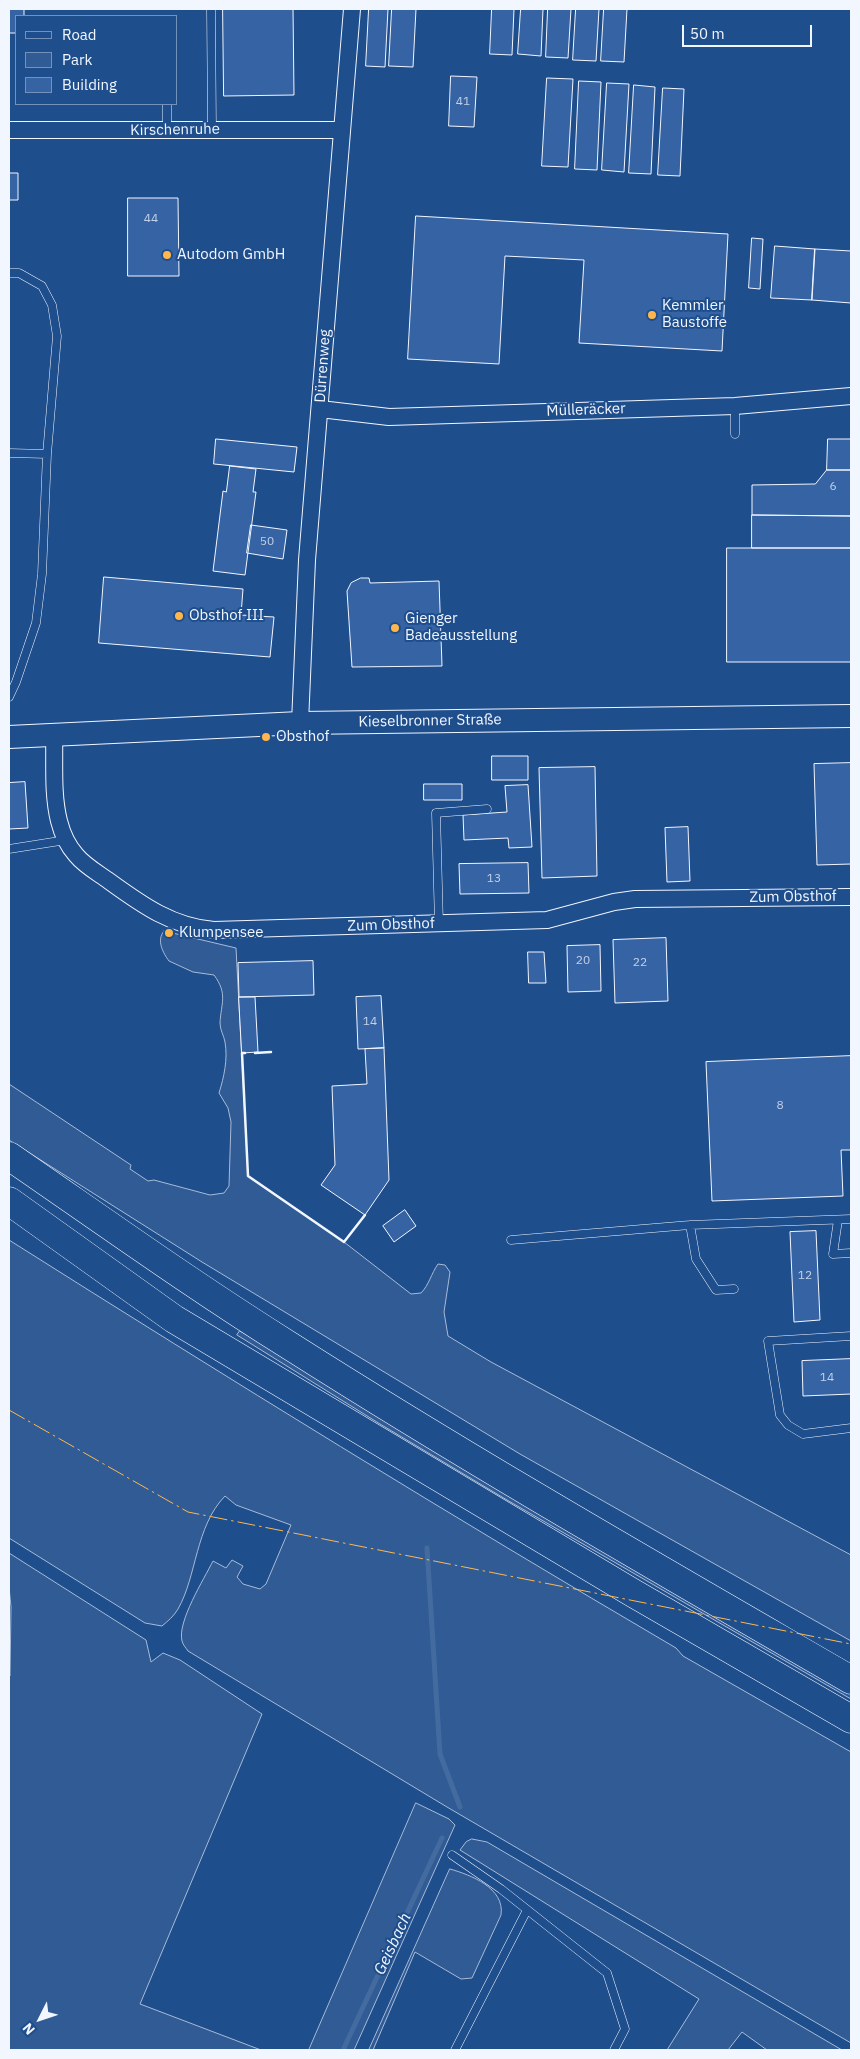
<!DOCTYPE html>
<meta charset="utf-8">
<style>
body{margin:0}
#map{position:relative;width:860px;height:2059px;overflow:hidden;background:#1f4e8c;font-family:"IBM Plex Sans",sans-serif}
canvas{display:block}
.frame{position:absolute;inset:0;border:10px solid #f2f6ff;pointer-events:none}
.legend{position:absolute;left:15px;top:15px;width:162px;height:90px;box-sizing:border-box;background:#1f4e8c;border:1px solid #7391ba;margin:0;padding:6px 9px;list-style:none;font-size:15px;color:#f2f6ff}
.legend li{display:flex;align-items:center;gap:10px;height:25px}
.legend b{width:25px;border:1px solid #7391ba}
.north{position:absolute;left:15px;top:1994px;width:50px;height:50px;-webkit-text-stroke:4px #1f4e8c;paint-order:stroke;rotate:229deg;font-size:14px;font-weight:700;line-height:20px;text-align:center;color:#f2f6ff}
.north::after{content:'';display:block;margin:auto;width:18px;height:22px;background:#f2f6ff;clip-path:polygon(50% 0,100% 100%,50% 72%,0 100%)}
.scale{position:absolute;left:682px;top:25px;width:130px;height:22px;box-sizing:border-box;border:2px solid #f2f6ff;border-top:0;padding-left:6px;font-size:15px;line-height:18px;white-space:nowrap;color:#f2f6ff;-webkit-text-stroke:4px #1f4e8c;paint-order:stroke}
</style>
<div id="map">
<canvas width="860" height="2059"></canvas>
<div class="frame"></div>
<ul class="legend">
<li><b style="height:6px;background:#1f4e8c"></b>Road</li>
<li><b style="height:14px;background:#305b95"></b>Park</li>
<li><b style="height:14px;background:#3563a3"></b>Building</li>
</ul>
<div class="north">N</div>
<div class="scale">50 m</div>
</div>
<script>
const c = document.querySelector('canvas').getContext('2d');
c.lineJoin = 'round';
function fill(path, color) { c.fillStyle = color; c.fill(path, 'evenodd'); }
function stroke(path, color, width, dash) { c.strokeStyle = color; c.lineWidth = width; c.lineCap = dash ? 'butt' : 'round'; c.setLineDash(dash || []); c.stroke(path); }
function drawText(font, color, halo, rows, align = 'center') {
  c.font = font + ' "IBM Plex Sans",sans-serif'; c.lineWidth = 4; c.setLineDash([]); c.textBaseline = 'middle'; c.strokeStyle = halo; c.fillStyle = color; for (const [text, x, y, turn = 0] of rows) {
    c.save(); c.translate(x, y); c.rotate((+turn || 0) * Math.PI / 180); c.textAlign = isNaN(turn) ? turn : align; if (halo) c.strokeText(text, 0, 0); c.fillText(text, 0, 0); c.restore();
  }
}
const green = new Path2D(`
 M164,931L236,948L248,1176L344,1242L411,1294L421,1293C429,1285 431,1274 438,1264L445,1265L450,1272L444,1312L448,1336L491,1362L851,1555V1641L520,1454L202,1262L9,1140V1084L131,1165L130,1169L148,1181L154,1180L210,1195L224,1193L229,1186L231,1122L228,1108L219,1093C224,1077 228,1059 225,1042C224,1036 220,1030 220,1023C221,1003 228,994 214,975L193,972L169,961C163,953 156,940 164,931Z
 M9,1240C229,1379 451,1516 676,1648L683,1656L851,1752V2043L447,1807L188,1651C186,1648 183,1645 182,1641C177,1622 204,1579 213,1561L226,1568L232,1560L243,1566L237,1577L243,1584L260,1589L266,1584L291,1525L236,1505L225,1496C195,1527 197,1576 178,1609C174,1616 168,1621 162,1626L145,1623L9,1538Z
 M240,1331L851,1693V1699L507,1500L380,1424L237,1335Z
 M9,1553L146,1640L151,1662L163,1653L180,1660L262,1714L140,2004L261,2050H9V1676H10L11,1607L9,1587Z
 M416,1803L449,1819L455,1825L354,2050H309Z
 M472,1839L487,1842L842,2050H767L742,2032L728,2050H667L699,1999L460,1850L466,1842Z
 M450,1869C471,1875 505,1888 501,1915L472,1978L461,1979L415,1952L373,2050H369Z`);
const stream = new Path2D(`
 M427,1548L440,1754L460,1807
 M343,2050L442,1838`);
const building = new Path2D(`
 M9,9H24V16H16V33H9Z
 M223,9H293L294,95L224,96Z
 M369,9H388L385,67L366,66Z
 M392,9H416L413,67L389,66Z
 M492,9H514L512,55L490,54Z
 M521,9H543L541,56L518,54Z
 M548,9H571L568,58L546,57Z
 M576,9H599L596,61L573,60Z
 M604,9H627L624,62L601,61Z
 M451,76L477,77L474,127L449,126Z
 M547,78L573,79L568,167L542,166Z
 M579,81L601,82L597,170L575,169Z
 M607,83L629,84L624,172L602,170Z
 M634,85L655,87L651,174L629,173Z
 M663,88L684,89L680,176L658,175Z
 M9,173H18V200H9Z
 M128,198H178L179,276H128Z
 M416,216L728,234L722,351L579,343L584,260L505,256L499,364L408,359Z
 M752,238L763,239L760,289L749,288Z
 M775,246L815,249L812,300L771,298Z
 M815,249L851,251V303L812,300Z
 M216,439L297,447L294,472L214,464Z
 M828,439H851V470H827Z
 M230,466L256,469L253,492H256L245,575L213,571L223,491L226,492Z
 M827,470H851V516L752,515V485L815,484Z
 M752,515L851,516V548H752Z
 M251,525L287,530L283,559L247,553Z
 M727,548H851V662H727Z
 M104,577L243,589L241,615L274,617L270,657L99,643Z
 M361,578H369L370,583L439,581L442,666L352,667L347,591L351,583Z
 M492,756H528V780H492Z
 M851,763V864L817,865L814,764Z
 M595,767L597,876L542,878L539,768Z
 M25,782L28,828L9,829V783Z
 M424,784H462V800H424Z
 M528,785L532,847L509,848L508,838L464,840L463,815L507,812L505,786Z
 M688,827L690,881L667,882L665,828Z
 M528,863L529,893L460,894L459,864Z
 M666,938L668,1001L615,1003L613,940Z
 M600,945L601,991L568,992L567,946Z
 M528,952H544L546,983H529Z
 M313,961L314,995L239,997L238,963Z
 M381,996L384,1048L358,1049L356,997Z
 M239,997H255L258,1052L242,1053Z
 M384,1048L389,1180L365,1215L321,1185L335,1165L332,1086L367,1084L365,1049Z
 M851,1056V1150H841L843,1196L712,1201L706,1062Z
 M405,1210L416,1226L394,1242L383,1226Z
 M816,1231L820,1320L794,1322L790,1232Z
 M851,1359V1394L803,1396L802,1361Z`);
const lane = new Path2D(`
 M211,9L212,130
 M167,104V131
 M9,273H19L42,286L52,305L57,336L47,454L42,574L36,623L16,682L9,697
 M735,406V434
 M9,453L47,454
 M9,849L66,840
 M439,924L436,813L487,809
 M838,1220L833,1254L851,1253
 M690,1225L696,1259L716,1290L734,1289
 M511,1240L690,1225L851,1219
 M851,1336L768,1341L780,1415L788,1425L803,1434L851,1428
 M452,1855L501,1889L607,1973L625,2029L614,2050
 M455,2050L527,1910`);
const street = new Path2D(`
 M9,130H341
 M320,409L389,417L735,406L851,396
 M300,723L307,560L352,9
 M54,734C55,762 52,793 59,821C62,833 68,846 76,855C85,866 98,873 109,881C142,905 173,927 214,930L547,920L614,902L635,899L851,897`);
const secondary = new Path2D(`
 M9,737L300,723L851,716`);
const highway = new Path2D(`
 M9,1156C102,1220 194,1286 290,1346C474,1463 663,1571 851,1680
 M9,1201L174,1319L633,1593L851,1719`);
const wall = new Path2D(`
 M245,1053H242L248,1176L344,1242L365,1215
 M255,1053L271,1052`);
const power = new Path2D(`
 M9,1410L188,1512L851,1644`);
const markers = [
 [167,255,5,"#ffb74d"],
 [652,315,5,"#ffb74d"],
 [179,616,5,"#ffb74d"],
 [395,628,5,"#ffb74d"],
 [266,737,5,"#ffb74d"],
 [169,933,5,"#ffb74d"]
];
const numberNames = [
 ["41",463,102],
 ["44",151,219],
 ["6",833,487],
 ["50",267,542],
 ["13",494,879],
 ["20",583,961],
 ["22",640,963],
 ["14",370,1022],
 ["8",780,1106],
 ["12",805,1276],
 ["14",827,1378]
];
const streetNames = [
 ["Kirschenruhe",175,130,-1],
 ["Dürrenweg",323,366,-86],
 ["Mülleräcker",586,410,-2],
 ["Kieselbronner Straße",430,721,-1],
 ["Zum Obsthof",793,897,-1],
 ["Zum Obsthof",391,925,-2]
];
const poiNames = [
 ["Autodom GmbH",177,255],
 ["Kemmler",662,306],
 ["Baustoffe",662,323],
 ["Obsthof III",189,616],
 ["Gienger",405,619],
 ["Badeausstellung",405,636],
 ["Obsthof",276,737],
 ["Klumpensee",179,933]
];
const waterNames = [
 ["Geisbach",393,1944,-65]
];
fill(green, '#305b95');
stroke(green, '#a8bbd7', 1);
stroke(stream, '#446ba0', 5);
fill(building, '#3563a3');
stroke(building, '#f2f6ff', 1);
stroke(lane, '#f2f6ff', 9);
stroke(street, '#f2f6ff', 18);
stroke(secondary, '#f2f6ff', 24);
stroke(highway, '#f2f6ff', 29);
stroke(lane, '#1f4e8c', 8);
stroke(street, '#1f4e8c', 16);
stroke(secondary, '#1f4e8c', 22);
stroke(highway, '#1f4e8c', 28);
stroke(wall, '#f2f6ff', 2.5);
stroke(power, '#ffb74d', 1, [18, 4, 2.5, 4]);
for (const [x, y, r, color] of markers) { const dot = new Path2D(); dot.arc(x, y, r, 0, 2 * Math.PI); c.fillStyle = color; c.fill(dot); stroke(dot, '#1f4e8c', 2); }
drawText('12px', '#c3d1e8', null, numberNames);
drawText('15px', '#f2f6ff', '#1f4e8c', streetNames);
drawText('15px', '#f2f6ff', '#1f4e8c', poiNames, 'left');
drawText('italic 16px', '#f2f6ff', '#1f4e8c', waterNames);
</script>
